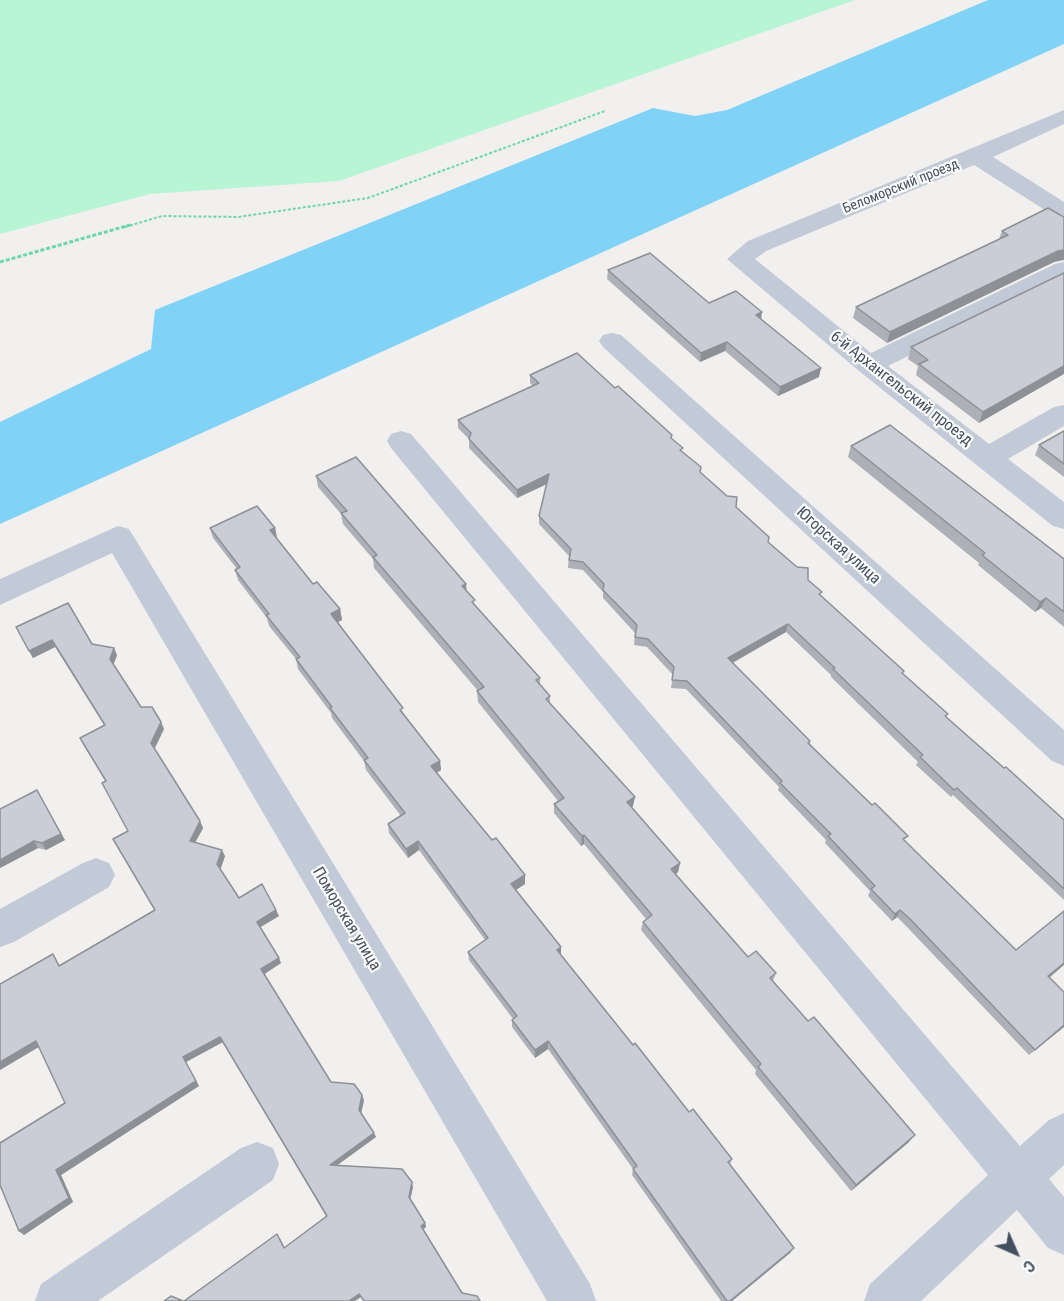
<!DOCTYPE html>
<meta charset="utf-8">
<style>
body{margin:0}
#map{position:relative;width:1064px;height:1301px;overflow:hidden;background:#f2efef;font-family:"Roboto Condensed",sans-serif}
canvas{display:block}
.north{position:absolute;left:986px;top:1223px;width:60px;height:60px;-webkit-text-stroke:4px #fff;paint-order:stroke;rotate:135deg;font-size:16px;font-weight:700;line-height:24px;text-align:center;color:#45505f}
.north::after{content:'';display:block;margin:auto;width:21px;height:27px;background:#45505f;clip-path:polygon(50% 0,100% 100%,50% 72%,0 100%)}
</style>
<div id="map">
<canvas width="1064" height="1301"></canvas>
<div class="north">С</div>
</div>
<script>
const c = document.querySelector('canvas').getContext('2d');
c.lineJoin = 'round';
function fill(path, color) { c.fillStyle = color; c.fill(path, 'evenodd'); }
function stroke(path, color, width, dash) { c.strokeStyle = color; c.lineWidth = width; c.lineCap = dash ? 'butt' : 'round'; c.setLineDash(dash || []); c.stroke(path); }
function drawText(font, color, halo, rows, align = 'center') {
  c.font = font + ' "Roboto Condensed",sans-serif'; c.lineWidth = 4.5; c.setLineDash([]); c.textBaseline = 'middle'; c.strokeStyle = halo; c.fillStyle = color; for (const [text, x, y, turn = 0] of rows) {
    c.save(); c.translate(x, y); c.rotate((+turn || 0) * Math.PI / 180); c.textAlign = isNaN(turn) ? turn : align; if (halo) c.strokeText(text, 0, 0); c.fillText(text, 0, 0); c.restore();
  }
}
const green = new Path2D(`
 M0,0H855L339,181L150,194L0,234Z`);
const water = new Path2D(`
 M988,0H1064V44L0,524V422L151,349L155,310L653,108L695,116L727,110Z`);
const pathFar1 = new Path2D(`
 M125,227L162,216L238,217L368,198L605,111`);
const path = new Path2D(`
 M0,262L130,225`);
const street = new Path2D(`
 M1064,110V124L993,157L1064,202V219L1056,217L974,165L766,251L755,259L871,353L1055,264L1064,262V279L888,366L989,444L1054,407L1064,405V426L1008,459L1064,502V529L1053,526L859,371L727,259L748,241Z
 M612,333L621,335L1064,730V766L1052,761L603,347L599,341L603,335Z
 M401,431L411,434L1020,1146L1049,1120L1064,1113V1165L1049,1179L1064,1197V1255L1048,1248L1017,1210L921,1301H864L870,1284L988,1175L391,448L387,441L391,434Z
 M118,526L129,529L590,1284L596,1301H547L112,553L0,605V579Z
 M96,858L109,863L115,875L109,887L14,942L0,947V909L83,863Z
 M257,1142L273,1148L279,1164L273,1180L98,1301H35L41,1284L241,1148Z`);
const wall = new Path2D(`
 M1002,231L1054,262L887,343L853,318L856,307L999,239Z
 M608,270L709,303L819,377L778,396L725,351L700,362L607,279Z
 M1064,273L979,423L916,375L918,366L908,359L911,347Z
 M530,375L671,438L700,472L736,507L768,542L808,580L821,595L903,675L948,714L946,717L1004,768L1064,820V900L953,795L951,797L916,765L918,762L831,677V675L786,632L733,663L810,741V744L905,841L1016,950L1049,977L1064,992V1027L1029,1055L907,927L897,917L892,921L868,896L870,891L825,843L826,840L778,790L779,787L686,689L671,688L673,675L647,647L634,645L635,633L603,598V592L583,570L568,568L569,556L539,524V516L547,484L517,498L469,448V439L458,428V420L533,386L530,383Z
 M1064,431V477L1035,455L1039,445Z
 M851,446L1064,559V627L1041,608L1035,612L978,565L979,563L848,457Z
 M316,476L467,592L475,605L540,678V685L550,696V703L633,806L632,808L680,863L678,872L676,874L748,957L776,973L773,981L909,1142L851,1191L755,1074L756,1070L641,930L643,922L646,919L584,844L581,846L554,813V804L558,801L478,702L477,691H478L374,568L373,559L343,524L341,514L318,487Z
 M210,528H275L277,538L313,584L340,609L342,620L337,622L405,715L440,761L441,770L437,773L492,840L525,875V884L516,890L561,947V955L633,1045L689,1112L732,1159L730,1164L790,1253L732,1301H721L632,1175L633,1169L548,1049L535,1058L512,1027V1020L513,1019L469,960L468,952L485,940L419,850L408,858L389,833L388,824L401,816L366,770L364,761L332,718L331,713L298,669L296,659L269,626L267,618L238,580L235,570L237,569L213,538Z
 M16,627L92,644L117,655L113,665L141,707L161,722L164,729L154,749L200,821L203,828L195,843L225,856L220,869L239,898L276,910L279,916L260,927L281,963L264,974L331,1082L364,1100L361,1113L374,1133L376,1137L337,1165L413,1187L410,1200L425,1223L426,1227L361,1297L184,1301L280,1238L285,1248L326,1216L223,1042L186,1062L199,1086L61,1175L73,1202L24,1235L19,1231L65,1103L39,1047L0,1070V984L53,954L60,966L155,910L128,831L106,781L80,738L104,725L55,647L33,658Z
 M0,809L65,840L46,850L38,848L0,868Z`);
const shadedWall = new Path2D(`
 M1064,250V260L1054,262L887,343L890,332L1058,251Z
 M762,312L761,321L756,315Z
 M727,342L725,351L700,362L701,353Z
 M1064,366V374L979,423L983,412Z
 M821,368L819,377L778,396L780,387Z
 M549,474V483L517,498V490Z
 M275,528L277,538L270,530Z
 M466,584L467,595L462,586Z
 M1046,598L1041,608L1035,612L1040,602Z
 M340,609L342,620L333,625L331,614Z
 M788,624L786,632L726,666L728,658Z
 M52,640L55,647L33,658L29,651Z
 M114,648L117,655L113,666L110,659Z
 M161,722L164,729L154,750L151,743Z
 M440,761L441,770L432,775L431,766Z
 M37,790L65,840L46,850L42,843Z
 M635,797L633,806L625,812L627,802Z
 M200,821L203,828L192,848L190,841Z
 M584,835V844L581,846L582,836Z
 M34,841L38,848L0,868V860Z
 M418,841L419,850L408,858L406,849Z
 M222,850L225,856L220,871L217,864Z
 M680,863L678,872L670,878L671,869Z
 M525,875V884L511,893V884Z
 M276,910L279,916L259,928L257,922Z
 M900,910L897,917L892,921L895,914Z
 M561,947V955L557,950Z
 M279,958L281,963L263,975L261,969Z
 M1064,963V965L1043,983L1048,976Z
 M1064,1025V1027L1029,1055L1035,1050Z
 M220,1037L223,1042L186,1062L199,1086L61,1175L73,1202L24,1235L19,1231L56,1170L183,1057Z
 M36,1041L40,1046L0,1070V1062Z
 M548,1041V1049L535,1058V1050Z
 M362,1095L364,1100L361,1114L359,1110Z
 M374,1133L376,1137L332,1169L330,1165Z
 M915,1135L909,1142L851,1191L856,1185Z
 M412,1182L413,1187L410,1201L409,1197Z
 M425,1223L426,1227L422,1229L421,1226Z
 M794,1248L790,1253L732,1301H730Z
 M359,1294L361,1297L355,1301H349Z`);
const building = new Path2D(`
 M1048,208L1064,217V250L1058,251L890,332L856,307L1008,235L1002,231Z
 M650,253L709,303L736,291L762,312L756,315L821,368L780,387L727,342L701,353L608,270Z
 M1064,273V366L983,412L919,364L928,360L911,347Z
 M577,353L615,388L618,386L672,435L671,438L683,448L680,450L701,467L700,472L727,496L737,497L736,507L769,537L768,542L797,567L808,568V580L822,592L819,594L904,671L902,673L948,714L945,716L1004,768L1006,767L1064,820V889L957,788L954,790L920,757L923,755L833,669L835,668L788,624L728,658L810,741L808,743L872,805L875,803L908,836L903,839L1016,950L1064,911V963L1048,976L1064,992V1025L1035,1050L911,920L900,910L895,914L871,889L875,886L828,836L831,834L780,783L782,781L687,681L672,680L674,667L648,639L635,637L637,625L603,590L604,584L583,562L569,560L571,549L539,516L549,474L517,490L469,439L471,433L458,420L539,383L530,375Z
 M890,425L1064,559V612L1046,598L1040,602L982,555L985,553L851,446Z
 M1064,431V464L1039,445Z
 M356,457L466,584L462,586L475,600L472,602L540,678L536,680L550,696L546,699L635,797L627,802L680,863L671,869L748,957L756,951L776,973L770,978L808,1021L814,1017L915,1135L856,1185L758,1067L761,1064L643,922L652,915L584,835L582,836L554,804L564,798L477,691L484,687L373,557L377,555L341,513L347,511L316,476Z
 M257,506L275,528L270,530L313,584L317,582L340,609L331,614L403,708L400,710L440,761L431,766L492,840L496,838L525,875L511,884L561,947L557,950L633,1045L635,1043L689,1112L693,1109L732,1159L728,1162L794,1248L730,1301H727L633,1169L637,1166L548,1041L535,1050L512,1020L517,1016L468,952L488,938L418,841L406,849L388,824L405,813L364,760L368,758L330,708L332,707L296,659L300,657L266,615L269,614L235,570L240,567L210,528Z
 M68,603L92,644L114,648L110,659L141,707H152L161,722L151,743L200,821L190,841L222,850L217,864L239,898L262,884L276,910L257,922L279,958L261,969L331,1082L354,1084L362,1095L359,1110L374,1133L330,1165L402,1169L412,1182L409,1197L425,1223L421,1226L462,1293L477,1296L480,1301H364L359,1294L349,1301H184L277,1234L284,1248L327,1216L220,1037L183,1057L196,1081L56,1170L69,1198L19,1231L0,1185V1143L65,1103L36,1041L0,1062V984L53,954L59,966L155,910L113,839L128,831L102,783L106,781L80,738L105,725L52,640L29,651L16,627Z
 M37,790L61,834L42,843L34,841L0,860V809Z
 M171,1296L183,1301H164Z`);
const farStreetnames = [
 ["Беломорский проезд",901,187,-22]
];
const streetNames = [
 ["6-й Архангельский проезд",901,389,38],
 ["Югорская улица",838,546,42],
 ["Поморская улица",346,919,59]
];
fill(green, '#b8f5d5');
fill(water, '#80d3f7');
stroke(pathFar1, '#6cd7ac', 2, [3, 2]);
stroke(path, '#6cd7ac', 3, [4, 2]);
fill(street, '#c1cad6');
fill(wall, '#aeb0b7');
fill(shadedWall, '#8d9095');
fill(building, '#cacdd5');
stroke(building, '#8d9095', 1.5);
drawText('14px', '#45505f', '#fff', farStreetnames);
drawText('16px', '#45505f', '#fff', streetNames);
</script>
